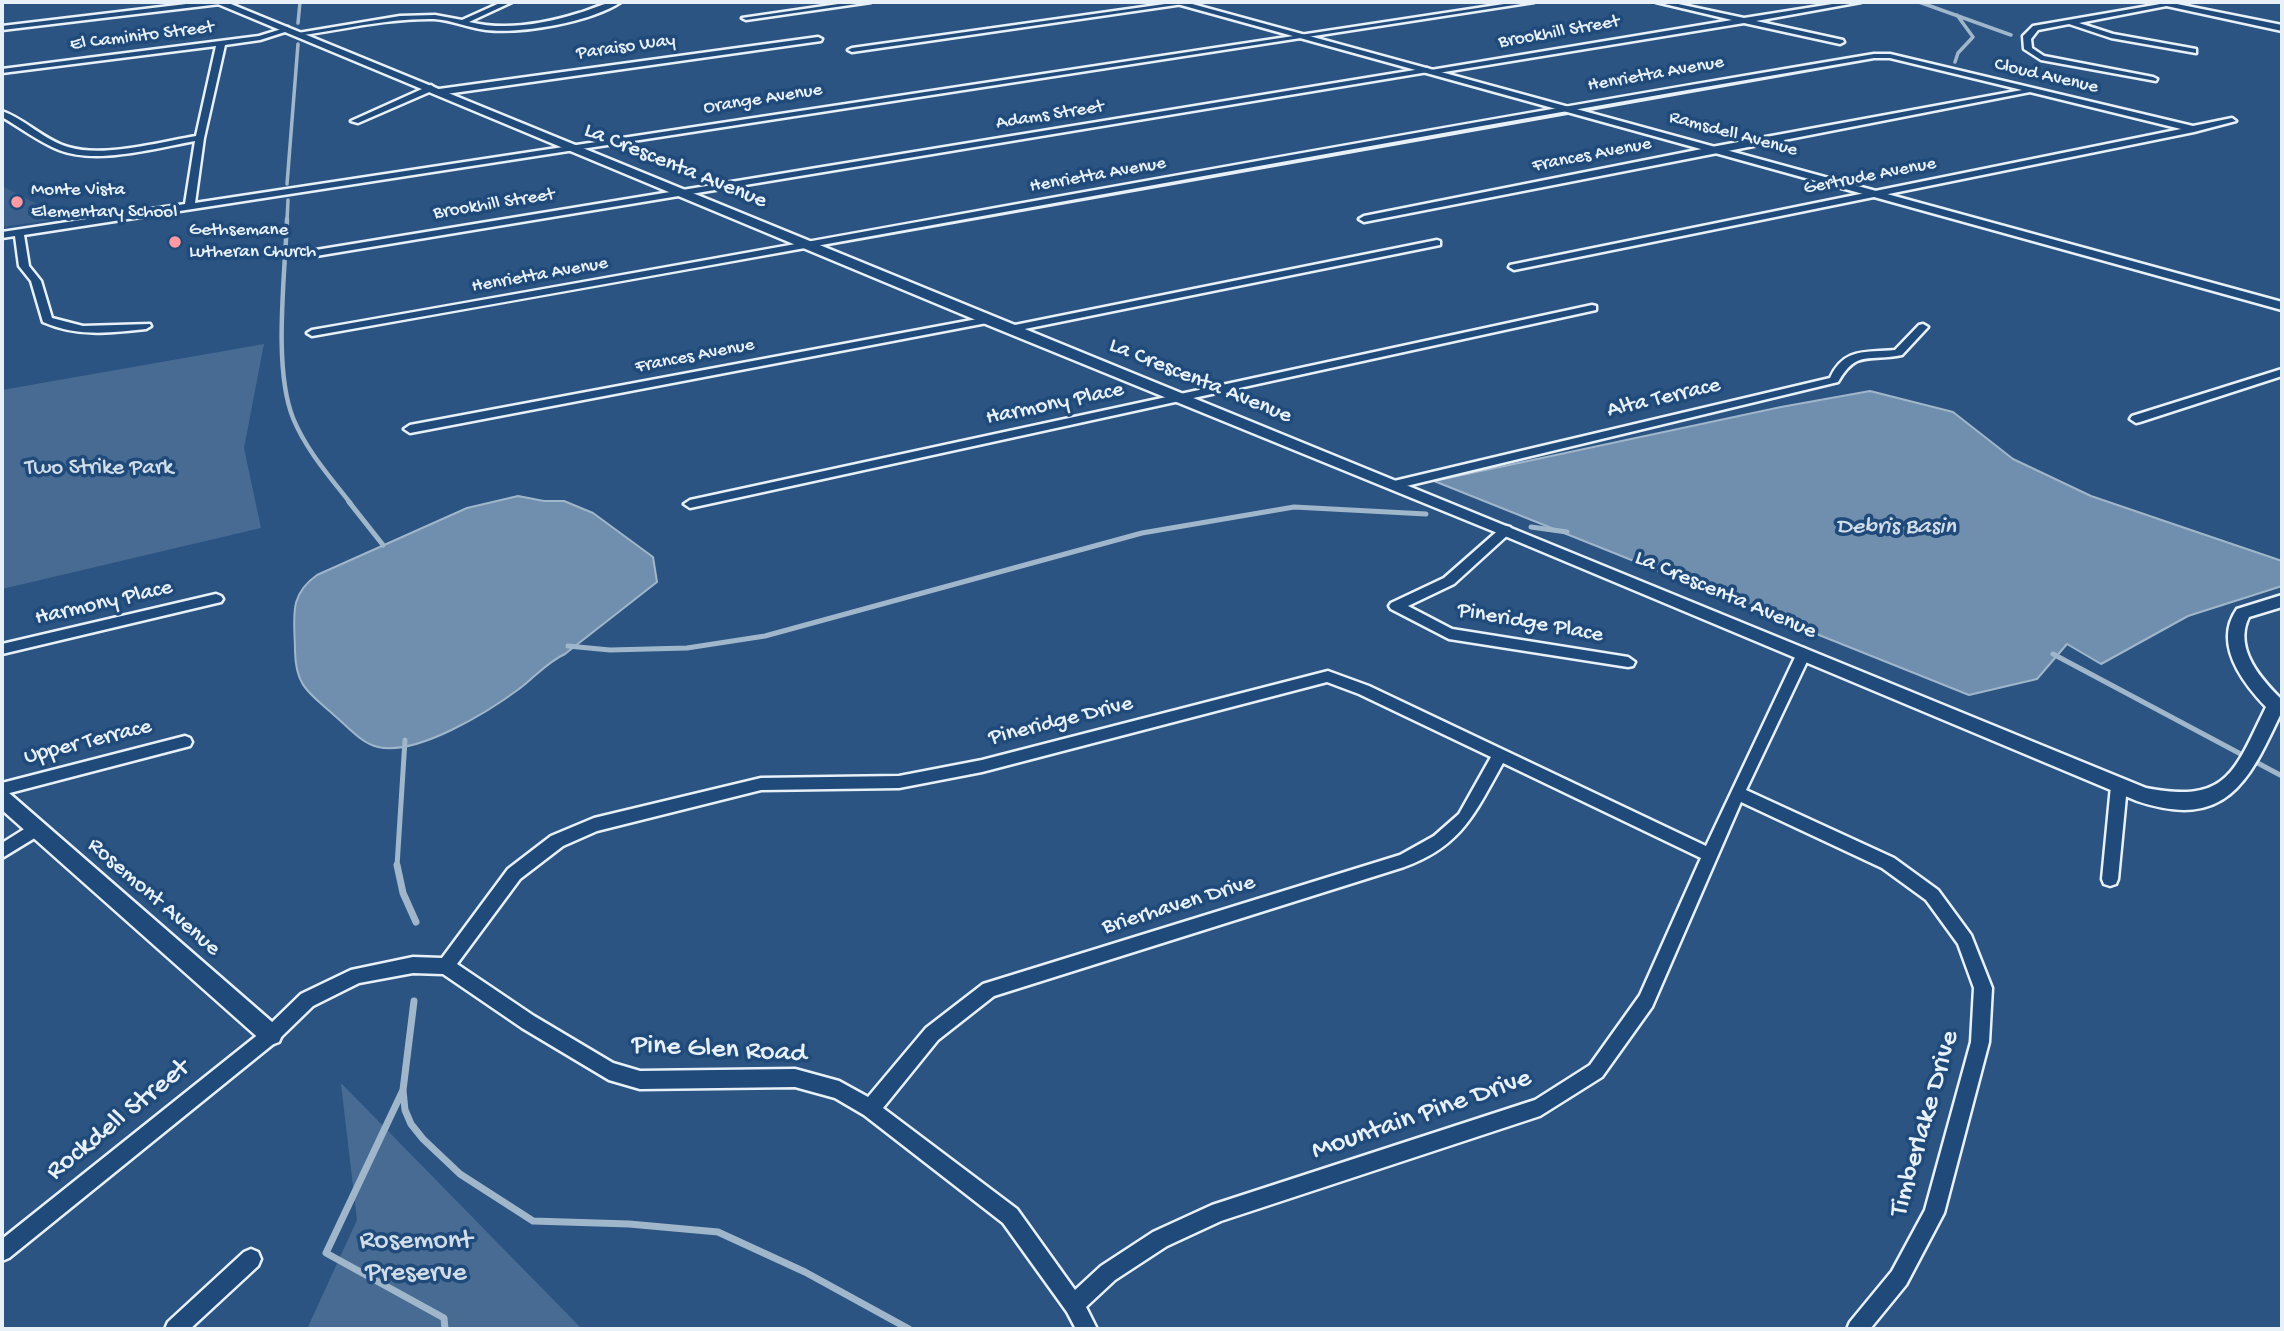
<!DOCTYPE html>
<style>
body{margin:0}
#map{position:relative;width:2284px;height:1331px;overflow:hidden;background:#2b5482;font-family:"Gochi Hand",sans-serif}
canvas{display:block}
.frame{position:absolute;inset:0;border:4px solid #e8f1f8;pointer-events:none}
</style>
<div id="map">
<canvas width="2284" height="1331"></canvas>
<div class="frame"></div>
</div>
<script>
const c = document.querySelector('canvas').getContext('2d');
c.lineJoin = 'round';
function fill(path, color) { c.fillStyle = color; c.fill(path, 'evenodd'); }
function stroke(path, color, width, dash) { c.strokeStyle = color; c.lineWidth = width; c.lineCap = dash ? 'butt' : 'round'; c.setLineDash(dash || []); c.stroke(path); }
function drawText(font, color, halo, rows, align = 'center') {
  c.font = font + ' "Gochi Hand",sans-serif'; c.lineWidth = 7; c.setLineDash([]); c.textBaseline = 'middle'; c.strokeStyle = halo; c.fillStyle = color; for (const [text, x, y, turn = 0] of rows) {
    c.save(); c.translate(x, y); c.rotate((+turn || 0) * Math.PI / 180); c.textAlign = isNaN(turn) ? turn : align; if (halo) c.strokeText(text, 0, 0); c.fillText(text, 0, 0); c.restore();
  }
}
const built = new Path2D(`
 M2,186L64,218L2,227Z`);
const green = new Path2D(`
 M264,344L244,448L261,528L2,589V390Z
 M341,1084H342L582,1329H307L357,1220Z`);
const water = new Path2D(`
 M1870,391L1953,412L2013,459L2091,496L2282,561V586L2188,616L2101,664L2067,644L2037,679L1969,695L1434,481L1781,407Z
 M518,496L544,501H564L593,513L653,557L657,582L565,654C547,662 534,678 519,689C488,712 417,756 378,747C361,743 348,727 335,716C310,693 296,688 295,652C295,619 287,596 317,575L467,508Z`);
const streamFar3 = new Path2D(`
 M1919,2L2011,35
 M298,23L300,2
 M1955,62L1958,53L1973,37L1957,15
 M287,184L298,44
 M287,221L288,200`);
const streamFar2 = new Path2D(`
 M287,219C285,276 273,368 293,418C306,450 330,477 351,504`);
const streamFar1 = new Path2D(`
 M349,502L383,545
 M1531,527L1567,532
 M568,646L610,650L687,648L765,636L1142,533L1294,507L1426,514
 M2053,654L2282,776
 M397,866L405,740`);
const stream = new Path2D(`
 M397,865L403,893L416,922
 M414,1001L403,1090L405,1110L411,1124L423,1139L460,1174L533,1221L629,1224L718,1232L805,1272L909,1329
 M403,1090L326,1253L444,1318L445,1329`);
const minor = new Path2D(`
 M203,2H224L220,4L2,30V26Z
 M502,2H512L469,22C505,31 544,24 579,13C593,9 606,1 621,2C591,22 522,34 486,30C469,28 452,20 434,19C388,18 341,30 296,36L292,34L400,16L435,15L462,20Z
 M852,2H871L746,20L742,18Z
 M1179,2H1197L852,52L848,50L852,48Z
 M1517,2H1534L24,235L29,266L41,281L52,318L83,326L150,324L151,326L146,329C110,333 77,337 43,322L31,281L19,266L15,236L2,238V232L185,204L195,141C156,148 97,165 59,150C39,142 21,128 2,117V111C25,119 44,140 68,147C104,158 159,142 196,136L216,46L2,73V69L259,36L288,27V31L260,40L225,45L204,138L195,203Z
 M1656,2H1669L1744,18L1845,2H1861L1756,21L1843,40L1844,42L1840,44L1744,23L1432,74L1428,72L316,256L311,253L316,250L1427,68L1431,70L1732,20Z
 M2172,2H2187L2079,23L2113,34L2196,49V53L2111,38L2069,24L2038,30L2031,39L2032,48L2044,56L2153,77L2157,79L2156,81L2041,60L2024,49L2023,36L2033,26Z
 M818,37L822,39L821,41L439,95L435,92L439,89Z
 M1874,54H1890L2193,126L2232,118L2236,121L2194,132L1514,270L1509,267L1510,265L2181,129L2030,92L1364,222L1359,219L1364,216L1717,146L2022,90L1890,58H1874C1353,146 833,245 312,336L307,333L312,330C833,239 1353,141 1874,54Z
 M431,85L435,88L434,90L358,123L351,121Z
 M1437,240L1440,241V245L1010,332L1005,329L1010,326Z
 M1592,305L1596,306V310L690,508L684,504L690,500Z
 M988,317L992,318V322L410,433L404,429L410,425Z
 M1923,324L1928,327L1902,355C1869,362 1857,349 1838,382L1394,489L1388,485L1394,481L1830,378C1844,347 1866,353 1895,350L1919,325Z
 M2282,369V376L2140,422L2136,423L2130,419L2132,416Z
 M1506,526L1510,527L1512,530L1510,533L1454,584L1408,606L1452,629L1628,657L1635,662L1633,666L1628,667L1449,639L1391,609L1389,606L1391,603L1444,578L1502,527Z
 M216,594L221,596L223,599L221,602L2,654V644Z
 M1804,648L1811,653L1746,790L1894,858L1938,890L1971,935L1992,988L1989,1042L1944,1213L1906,1285L1870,1329H1847L1850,1322L1892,1271L1925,1210L1971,1042L1974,988L1958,944L1926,900L1882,868L1741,802L1652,1007L1602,1077L1540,1116L1221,1221L1167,1246L1115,1280L1086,1307L1097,1329H1076L1067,1312L1003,1223L864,1115L835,1098L795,1087L640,1089L609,1080L522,1028L443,974L413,973L359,983L313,1006L277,1041L9,1258L2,1261V1239L265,1029L301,994L351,970L413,957L442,958L508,869L551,836L594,818L761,778L899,776L982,760L1328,671L1369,686L1706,846L1797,653ZM1327,682L1359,694L1491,757L1459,814L1434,836L1400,855L983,984L926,1028L868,1097L839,1081L795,1069L640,1071L613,1063L534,1016L457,964L520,879L563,846L597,831L761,790L899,788L982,772ZM1503,763L1701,858L1640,995L1590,1065L1535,1100L1212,1205L1153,1232L1101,1266L1075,1290L1017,1209L883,1108L938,1040L994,996L1404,867C1462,846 1475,813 1503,763Z
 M185,736L190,738L192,742L190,746L2,795V783Z
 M2119,780L2124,782L2127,786L2118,879L2116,884L2110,886L2104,884L2102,879L2111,786L2114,782Z
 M37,821L43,823L45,828L43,833L2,858V843Z
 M251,1249L258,1252L261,1259L258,1266L190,1329H165L168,1322L244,1252Z`);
const tertiary = new Path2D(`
 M213,2H226L2146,788C2228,804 2234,772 2266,707C2242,682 2213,643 2237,609L2282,595V607L2249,617C2233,649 2262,680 2282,700V711C2249,781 2227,831 2137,801L1500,534L983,323Z
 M1170,2H1185L2282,302V310Z
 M2,791L9,793L279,1028L282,1035L279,1042L271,1045L263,1042L2,810Z`);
const secondary = new Path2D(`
 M2148,2H2167L2282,25V31Z`);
const markers = [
 [17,202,7,"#ff9aa2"],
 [175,242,7,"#ff9aa2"]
];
const farStreetnames = [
 ["Brookhill Street",1559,33,-10],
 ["El Caminito Street",142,37,-7],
 ["Paraiso Way",626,48,-8],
 ["Henrietta Avenue",1656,75,-10],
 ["Cloud Avenue",2046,77,13],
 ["Orange Avenue",763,100,-9],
 ["Adams Street",1050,116,-9],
 ["Ramsdell Avenue",1733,135,15],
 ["Frances Avenue",1592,156,-11],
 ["Henrietta Avenue",1098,176,-10],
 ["Gertrude Avenue",1870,177,-11],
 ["Brookhill Street",494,205,-9],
 ["Henrietta Avenue",540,276,-10],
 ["Frances Avenue",695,357,-11]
];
const farPoinames = [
 ["Monte Vista",31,191],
 ["Elementary School",31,213],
 ["Gethsemane",189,231],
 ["Lutheran Church",189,253]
];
const streetNames = [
 ["La Crescenta Avenue",675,167,22],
 ["La Crescenta Avenue",1200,382,22],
 ["Alta Terrace",1664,399,-13],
 ["Harmony Place",1055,405,-12],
 ["La Crescenta Avenue",1725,596,23],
 ["Harmony Place",104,604,-13],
 ["Pineridge Place",1530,624,10],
 ["Pineridge Drive",1061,722,-14],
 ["Upper Terrace",88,743,-14],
 ["Rosemont Avenue",153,898,41],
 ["Brierhaven Drive",1179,906,-17]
];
const parkNames = [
 ["Two Strike Park",99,469]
];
const waterNames = [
 ["Debris Basin",1896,528]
];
const nearStreetnames = [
 ["Pine Glen Road",719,1051,3],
 ["Mountain Pine Drive",1422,1116,-19],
 ["Rockdell Street",119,1121,-39],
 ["Timberlake Drive",1926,1124,-74]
];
const nearParknames = [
 ["Rosemont",416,1243],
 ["Preserve",416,1275]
];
fill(built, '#3a608b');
fill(green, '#476b93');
fill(water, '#708ead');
stroke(water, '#a0b6cb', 2);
stroke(streamFar3, '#a0b6cb', 3.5);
stroke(streamFar2, '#a0b6cb', 4.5);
stroke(streamFar1, '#a0b6cb', 5);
stroke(stream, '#a0b6cb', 7);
stroke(minor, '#e8f1f8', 5);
stroke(tertiary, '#e8f1f8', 5);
stroke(secondary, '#e8f1f8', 5);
fill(minor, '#1f4a7a');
fill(tertiary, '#1f4a7a');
fill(secondary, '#1f4a7a');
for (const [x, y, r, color] of markers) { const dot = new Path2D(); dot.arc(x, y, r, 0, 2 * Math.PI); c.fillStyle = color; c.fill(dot); stroke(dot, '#1f4a7a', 2.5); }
drawText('19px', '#e8f1f8', '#1f4a7a', farStreetnames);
drawText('19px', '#e8f1f8', '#1f4a7a', farPoinames, 'left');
drawText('23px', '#e8f1f8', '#1f4a7a', streetNames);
drawText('23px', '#d0dde9', '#1f4a7a', parkNames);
drawText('italic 24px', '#d0dde9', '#1f4a7a', waterNames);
drawText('28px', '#e8f1f8', '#1f4a7a', nearStreetnames);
drawText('28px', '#d0dde9', '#1f4a7a', nearParknames);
</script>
